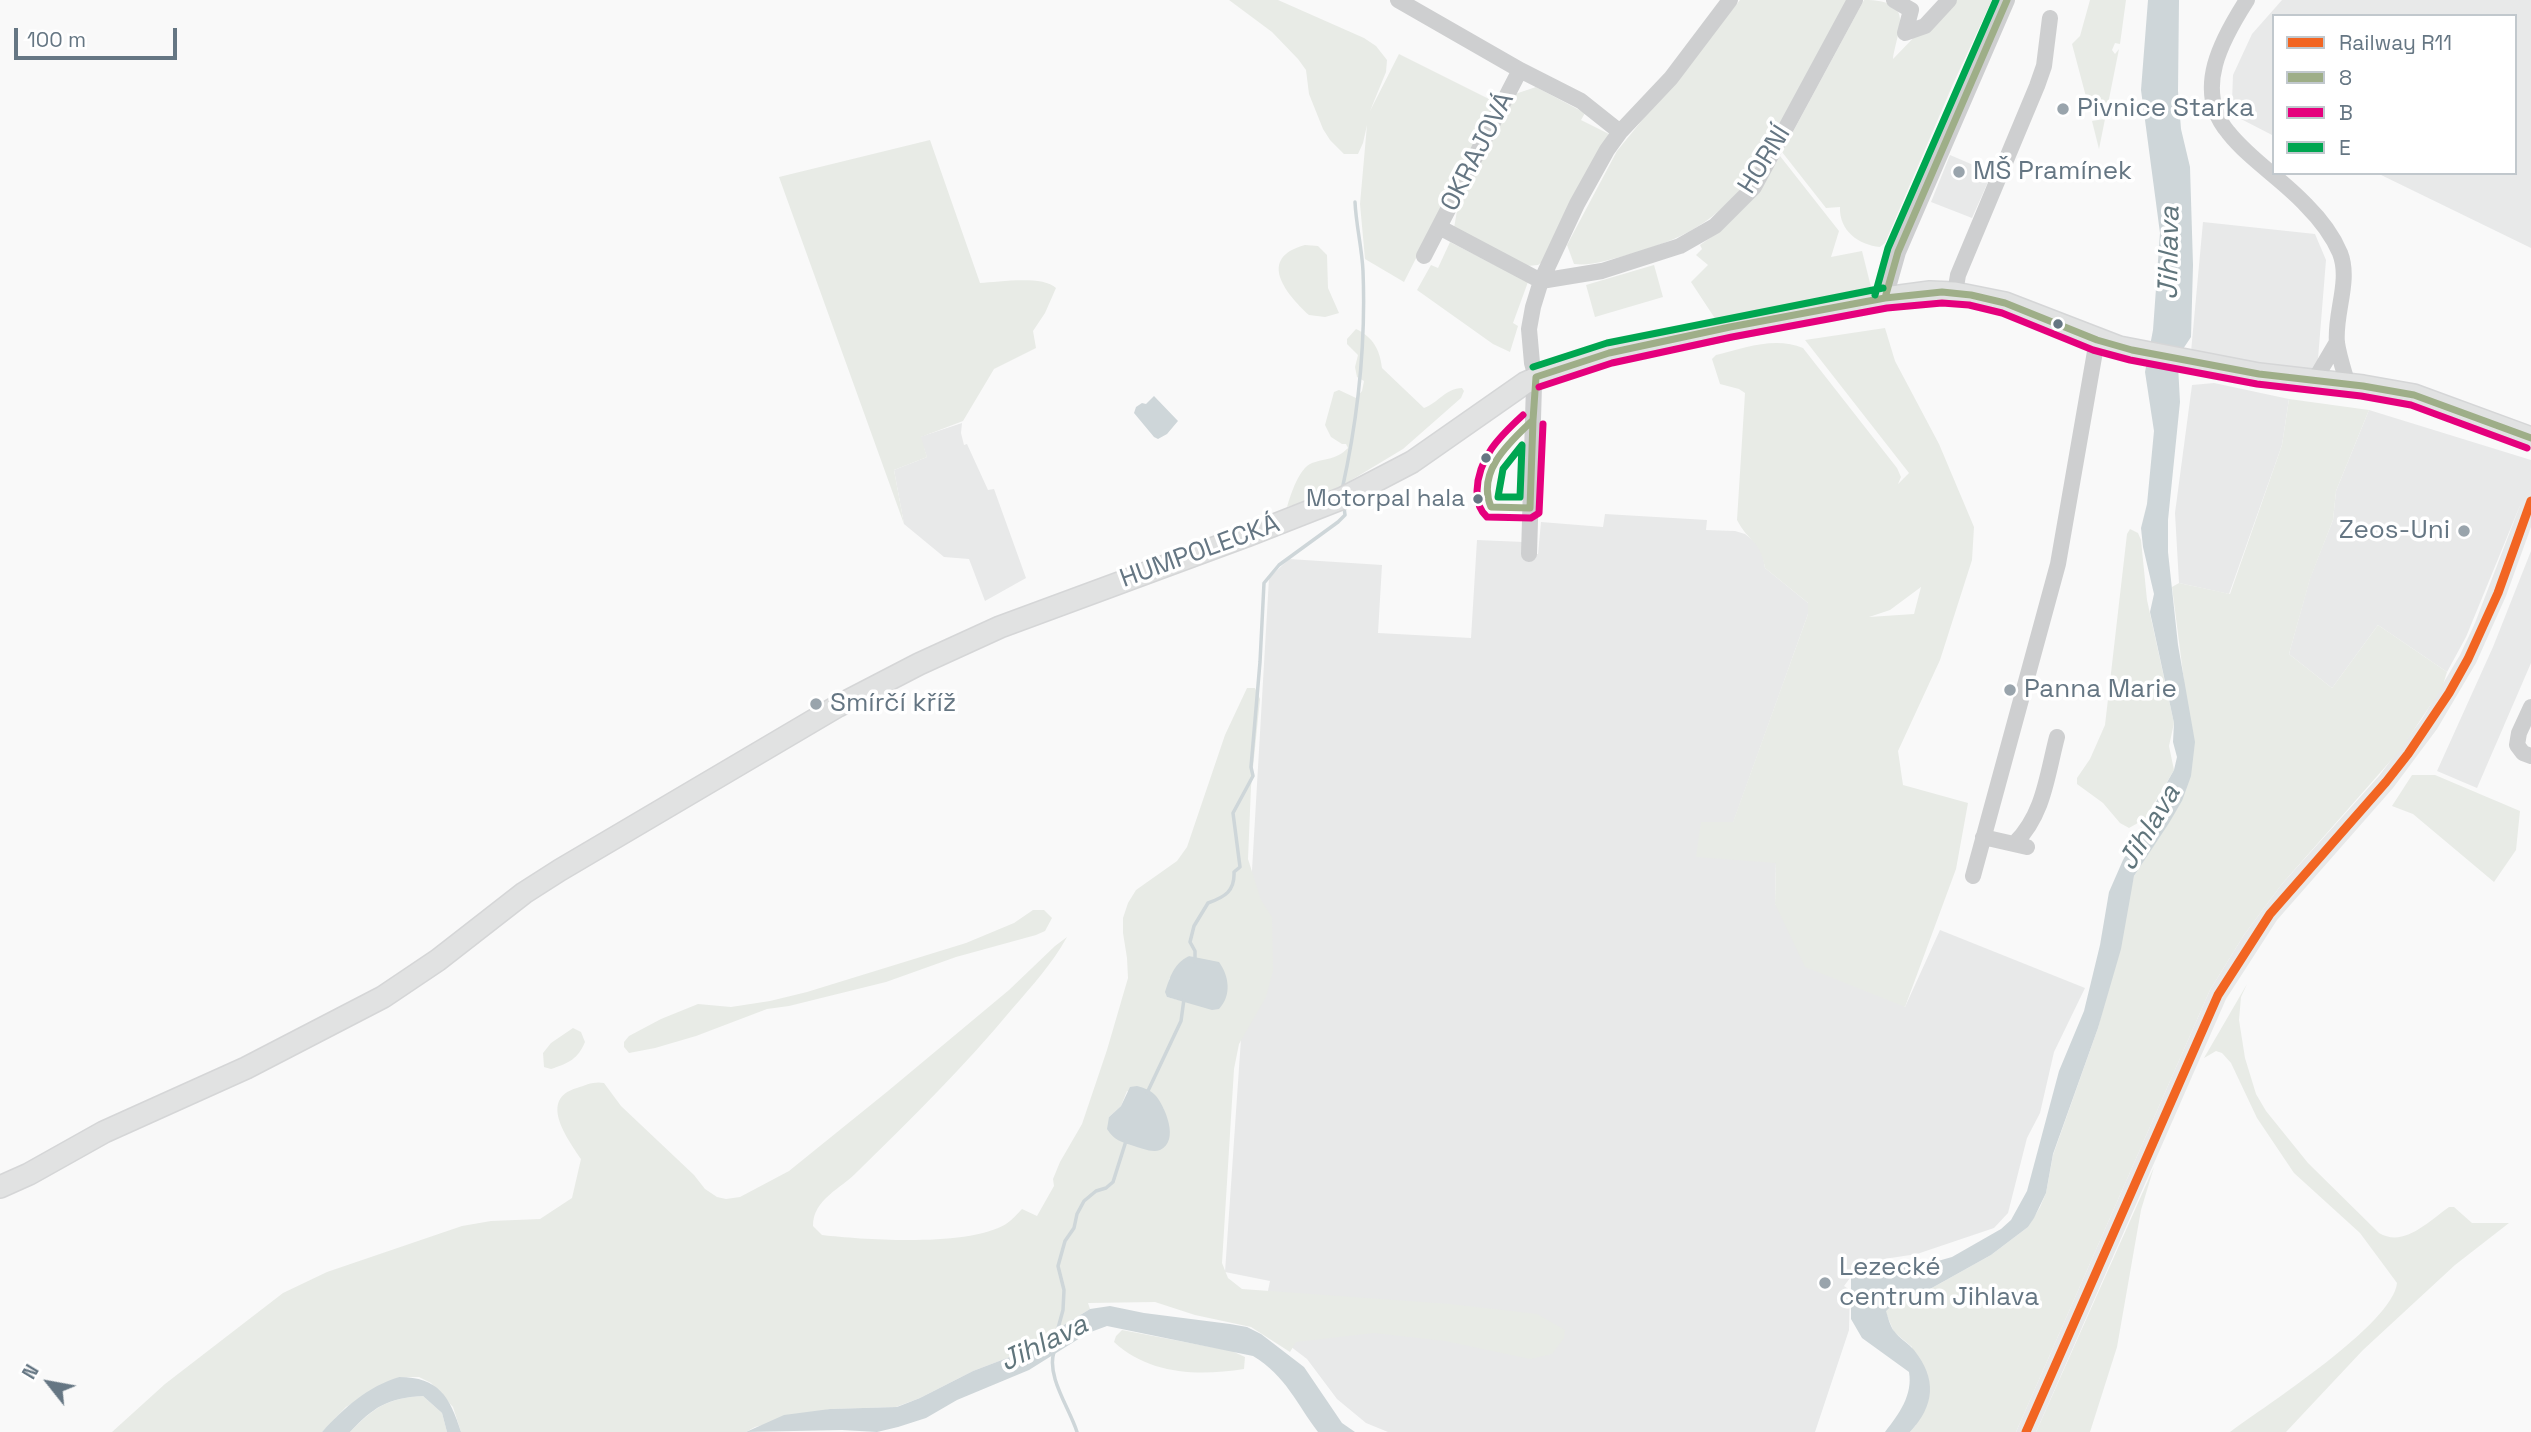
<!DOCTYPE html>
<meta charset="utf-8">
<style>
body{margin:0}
#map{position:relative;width:2531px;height:1432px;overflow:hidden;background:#f9f9f9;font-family:"Space Grotesk",sans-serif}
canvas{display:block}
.legend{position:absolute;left:2272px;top:14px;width:245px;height:161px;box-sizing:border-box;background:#fff;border:2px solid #c1c8cd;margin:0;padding:9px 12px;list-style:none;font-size:21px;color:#657683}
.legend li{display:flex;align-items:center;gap:14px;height:35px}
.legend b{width:35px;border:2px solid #c1c8cd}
.north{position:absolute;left:14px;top:1348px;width:70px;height:70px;-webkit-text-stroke:5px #fff;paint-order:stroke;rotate:301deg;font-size:19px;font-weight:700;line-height:28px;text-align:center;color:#657683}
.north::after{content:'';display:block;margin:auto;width:24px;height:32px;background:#657683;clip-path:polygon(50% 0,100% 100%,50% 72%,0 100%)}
.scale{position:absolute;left:14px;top:28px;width:163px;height:32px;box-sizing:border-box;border:4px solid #657683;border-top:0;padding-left:9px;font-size:21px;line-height:24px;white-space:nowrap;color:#657683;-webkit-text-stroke:5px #fff;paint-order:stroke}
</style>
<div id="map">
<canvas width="2531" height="1432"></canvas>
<ul class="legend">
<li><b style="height:9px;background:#f26522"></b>Railway R11</li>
<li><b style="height:9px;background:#9eae88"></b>8</li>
<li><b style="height:9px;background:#e5007d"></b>B</li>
<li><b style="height:9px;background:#00a651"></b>E</li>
</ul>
<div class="north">N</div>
<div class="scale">100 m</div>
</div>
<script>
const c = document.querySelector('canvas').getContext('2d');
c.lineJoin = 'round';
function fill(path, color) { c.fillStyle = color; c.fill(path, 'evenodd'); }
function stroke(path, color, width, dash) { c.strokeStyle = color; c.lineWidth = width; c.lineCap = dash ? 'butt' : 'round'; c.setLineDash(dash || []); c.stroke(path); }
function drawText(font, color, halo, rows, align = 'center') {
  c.font = font + ' "Space Grotesk",sans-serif'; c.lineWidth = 7; c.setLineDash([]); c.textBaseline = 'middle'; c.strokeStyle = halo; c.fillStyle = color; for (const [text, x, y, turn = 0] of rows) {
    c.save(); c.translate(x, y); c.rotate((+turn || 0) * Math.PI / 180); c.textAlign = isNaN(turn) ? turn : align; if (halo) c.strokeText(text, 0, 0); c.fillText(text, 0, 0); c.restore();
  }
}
const built = new Path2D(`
 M2282,0H2531V248L2377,173H2515V16H2274V136L2241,119L2232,102L2233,75L2252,34Z
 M1950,155L1992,173L1972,218L1931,202Z
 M2203,222L2315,234L2326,260L2317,371L2191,352Z
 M2214,383L2289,399L2282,445L2229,594L2179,583L2175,513L2192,385Z
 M2369,410L2531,460V527L2506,596L2476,663L2437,729L2393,788L2277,920L2226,999L2036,1432H2016L2210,990L2244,935L2282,884L2379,776L2422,719L2460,655L2475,623L2521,503L2466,637L2447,672L2378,625L2332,688L2289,654L2310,578L2333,520L2336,491Z
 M962,423L961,433L964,445L967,444L988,490L994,489L1026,578L985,601L969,559L944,557L904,524L894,470L927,457L920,437Z
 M1605,514L1707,520L1706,530L1735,531L1745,534L1754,541L1762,551L1765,568L1808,603V614L1733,823L1776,863L1775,904L1905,1007L1940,930L2085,988L2054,1052L2040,1113L2027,1138L2008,1213L1994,1228L1917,1254L1884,1259L1857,1270L1850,1278L1844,1286L1850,1290L1849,1330L1815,1432H1388L1366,1423L1337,1399L1307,1359L1261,1324L1270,1281L1225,1272L1249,922L1269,578L1289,559L1382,565L1378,633L1471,638L1477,540L1524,542L1523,554H1538L1541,522L1603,527Z
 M2531,551V663L2477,788L2437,771L2493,647Z`);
const green = new Path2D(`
 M1229,0H1278L1364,38L1376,46L1387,60L1386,72L1370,111L1399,54L1495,102L1404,282L1365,259L1360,204L1367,125L1363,143L1358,154H1344L1330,140L1323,129L1309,94L1306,70L1298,59L1272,32Z
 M1740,0H1848L1752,175C1717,222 1682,240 1627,255C1609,260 1592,266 1574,264L1567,245L1617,151Z
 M1864,0C1916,0 1898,27 1893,59L1950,0H1992L1953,84L1885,243L1880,247C1859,245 1839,231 1840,207L1826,208L1782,152Z
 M2090,0H2126L2120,44L2115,43L2112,50L2115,54L2119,49L2099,149L2092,121L2104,119L2101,106L2089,108L2072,44L2080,36Z
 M1536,87L1585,113L1581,120L1609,134L1542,262L1538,265L1527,266L1454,228L1458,205L1515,94Z
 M930,140L980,283C998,282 1043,275 1056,288L1045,313L1033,331L1036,348L994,369L963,421L921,437L927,457L894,470L904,524L779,177Z
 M1780,156L1839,231L1831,257L1862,251L1871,287L1716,320L1691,282L1708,265L1696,255L1702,249L1700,245C1735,222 1759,192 1780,156Z
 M1450,242L1528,282L1513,323L1518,326L1510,352L1493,344L1417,290L1431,265L1438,268Z
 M1305,245L1318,246L1327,255L1328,288L1339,313L1325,317L1309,315C1285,293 1257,258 1305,245Z
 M1654,265L1663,297L1595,317L1586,285Z
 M1885,328L1895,361L1939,444L1974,527L1972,560L1940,660L1898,751L1903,785L1968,803L1956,869L1905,1007L1805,967L1775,904L1776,863L1696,857L1701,822H1733L1808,614V603L1765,568C1760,539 1749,543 1737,520L1745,393L1739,389L1720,384L1712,359L1716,355C1743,348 1776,336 1803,348L1897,468L1901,477L1898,484L1909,473L1805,340ZM1921,587L1914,614L1869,617L1890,610Z
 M1356,329C1373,337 1380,350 1382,368L1424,408C1438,403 1446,388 1462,388L1464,391L1461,398L1403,449L1325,496L1287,507C1291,494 1299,468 1312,463C1326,458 1336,460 1348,448L1346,444H1342L1331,437L1325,425L1334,392L1339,390L1356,398L1362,391L1364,381L1357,377L1355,367L1358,355L1347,344V339Z
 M2289,399L2369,410L2336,491L2333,520L2310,579L2289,654L2332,688L2378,625L2447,672L2442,688L2401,749L2282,884L2244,935L2210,990L2016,1432H1910L1916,1425L1912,1347L1894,1332L1885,1311L1898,1299L1930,1289L1991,1255L2028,1227L2040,1207L2046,1193L2053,1155L2098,1028L2134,876L2182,801L2184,681L2172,587L2179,583L2230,594L2282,445Z
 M2130,529L2138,533L2141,540L2147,600L2174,723L2169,746L2174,770L2145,819L2129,828L2120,823L2103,803L2077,784V778L2090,759L2105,725L2127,534Z
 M1247,688H1255L1260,699L1251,787L1248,859L1261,900L1272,917L1273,971L1266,997L1239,1044L1234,1069L1222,1263L1228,1278L1242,1289L1450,1304L1537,1314L1565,1330L1564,1338L1552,1354L1530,1359L1445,1341L1374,1333L1296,1342L1290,1352L1251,1327L1195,1315L1155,1302L1088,1303L1090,1309L1015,1355L973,1371L920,1398L896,1407L830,1409L755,1427L746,1432H461L453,1407L431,1383L419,1377H399L346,1407L322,1432H112L165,1384L283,1293L327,1272L462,1226L491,1221L540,1219L572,1198L581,1159C567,1138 538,1099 577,1088C586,1085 594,1081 604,1083L621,1106L694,1175L705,1189L717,1197L726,1199L740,1197L789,1171L888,1091L1009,990L1055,946L1067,937C1052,964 1032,986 1012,1009C964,1067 911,1119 858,1171C841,1189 813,1199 813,1226L822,1235C866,1240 968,1247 1006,1224C1012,1220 1017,1214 1022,1209L1037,1216L1054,1186L1053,1179L1060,1162L1082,1124L1107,1050L1128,978L1127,958L1123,933V918L1128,903L1136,890L1177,861L1187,847L1225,735ZM1189,956L1196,958L1183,1001L1167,997L1169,979ZM1127,1091L1163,1108L1168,1122L1169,1134L1109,1117L1121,1106Z
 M2412,775H2435L2520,811L2516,850L2494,882L2413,814L2392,806Z
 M1033,910H1044L1052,918L1045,931L1036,935L956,957L886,982L789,1006L767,1009L696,1036L655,1048L629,1053L624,1047V1042L629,1036L661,1019L698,1004L731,1007L770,1001L807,992L966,943L1014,923Z
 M2247,984L2241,997L2239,1020L2245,1058L2256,1094L2266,1111L2308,1163L2379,1233C2404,1248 2429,1221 2449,1207H2454L2472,1223H2509L2455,1265L2363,1350L2286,1432H2230C2265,1406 2393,1324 2397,1283L2360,1233L2294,1173L2257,1118L2231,1063L2222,1053L2216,1051L2204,1058Z
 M573,1028L581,1032L585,1042C578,1059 569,1063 551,1069L544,1067L543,1053L551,1043Z
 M2154,1167L2141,1210L2117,1347L2090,1432H2036Z
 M1122,1330L1232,1351L1245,1357L1244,1369C1199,1376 1150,1375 1114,1342L1116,1336Z
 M423,1396L442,1413L447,1432H350C375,1407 387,1398 423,1396Z`);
const water = new Path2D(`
 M2148,0H2179L2178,91L2181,129L2190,167L2193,265L2191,337L2181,352L2178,365L2180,402L2168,520V552L2178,645L2195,742L2191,776L2182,801L2169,823L2134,876L2121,949L2098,1028L2053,1154L2046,1193L2034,1218L2028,1227L1991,1255L1930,1289L1899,1299L1886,1311C1888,1317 1890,1326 1894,1331C1899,1338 1908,1343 1914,1350C1937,1379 1935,1405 1910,1432H1885C1899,1414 1913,1395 1909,1372L1862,1338L1851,1319V1278L1857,1272L1882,1263L1938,1261L1952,1257L2001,1229L2011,1220L2027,1191L2059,1071L2084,1011L2100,945L2109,892L2123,860L2174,770L2177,757L2173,742L2174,723L2150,612L2154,594L2143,547L2141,528L2147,504L2154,431L2145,372L2153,330L2160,233L2141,90Z
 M1154,396L1178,421L1167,434L1158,439L1154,437L1134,413L1136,407L1142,403L1146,404Z
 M1189,956L1219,962C1229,976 1232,995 1219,1009L1212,1010L1167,997L1165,992C1170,977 1174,963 1189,956Z
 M1137,1086C1144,1088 1151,1090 1156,1096C1165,1107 1180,1141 1160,1150C1152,1153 1141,1148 1134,1146C1121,1142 1114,1140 1107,1129L1109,1117L1121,1106L1130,1087Z
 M1110,1306L1144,1313L1230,1324L1247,1327L1261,1334L1304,1367L1342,1423L1355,1432H1318C1296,1403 1286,1376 1253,1356L1107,1326L1088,1333L1029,1370L957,1400L926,1418L898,1427L877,1432L842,1430L746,1432L784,1415L830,1409L897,1407L920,1398L973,1371L1015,1355L1090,1309Z
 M399,1377C439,1377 450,1397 461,1432H447L442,1413L423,1396C387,1398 374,1407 350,1432H322C345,1407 367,1387 399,1377Z`);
const stream = new Path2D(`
 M1342,490C1358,418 1366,345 1363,271C1362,248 1356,225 1355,202
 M1195,962V951L1190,942L1194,926L1208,903C1225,897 1235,891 1234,872L1240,867L1233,813L1253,776L1251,767L1260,662L1264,583L1279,565L1338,522L1345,515L1344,507
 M1147,1093L1181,1021L1184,999
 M1057,1332L1063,1310L1064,1290L1058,1266L1065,1241L1074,1228L1077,1214L1084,1201L1096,1191L1106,1188L1113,1182L1126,1141
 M1054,1352C1046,1376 1070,1409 1077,1432`);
const minor = new Path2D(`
 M1398,0L1520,70
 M1894,0L1911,10L1905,33L1925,26L1949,0
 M2247,0C2222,39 2193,90 2228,132C2250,160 2282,179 2306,205C2320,219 2332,234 2340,253C2351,281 2334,314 2337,343C2339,357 2344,371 2348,385
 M1620,132L1581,101L1520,70L1439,227L1541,281L1602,271L1680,246L1715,226L1754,187L1855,0
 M1424,256L1439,227
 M1955,293L1958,275L2037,86L2044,66L2050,18
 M1885,298L1898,252L2007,0
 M2314,381L2337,342
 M1529,554L1534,385L1536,377L1532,363L1529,329L1533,307L1541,281L1577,204L1607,150L1620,132L1671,78L1730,0
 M2531,707L2519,733L2517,745L2523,753L2531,756
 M1983,837L2027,847
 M2015,843C2044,814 2047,775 2057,737
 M1973,876L2058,564L2097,340`);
const major = new Path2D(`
 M0,1187L29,1174L104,1132L246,1068L383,997L438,960L524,893L560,870L838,706L919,664L1000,627L1249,535L1343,498L1412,462L1525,383L1559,368L1609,353L1885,298L1930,292L1955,293L2005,303L2119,347L2259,374L2363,386L2414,395L2531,438`);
const bus1 = new Path2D(`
 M1885,298L1898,252L2007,0
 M1533,420L1530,508L1491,507C1476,471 1510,442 1533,420Z
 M1533,420L1536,377L1609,353L1730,327L1885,298L1942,292L1971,295L2005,303L2097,340L2132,350L2259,374L2363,386L2414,395L2531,438`);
const bus2 = new Path2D(`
 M1539,387L1612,363L1732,337L1887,308L1942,303L1969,305L2002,313L2093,350L2130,360L2257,384L2361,396L2411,405L2527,448
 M1523,415C1499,437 1478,458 1477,491C1477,501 1479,510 1487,517L1531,518L1539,513L1543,424`);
const bus3 = new Path2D(`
 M1875,295L1888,248L1996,0
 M1533,367L1607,343L1883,288
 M1522,445L1520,497H1498L1503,469Z`);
const rail1 = new Path2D(`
 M2026,1432L2218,995L2270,914L2386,782L2408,754L2449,693L2468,659L2498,593L2531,501`);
const markers = [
 [2063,109,7,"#99a4ac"],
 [1959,172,7,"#99a4ac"],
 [2058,324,6,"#657683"],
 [1486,458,6,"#657683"],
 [1478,499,6,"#657683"],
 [2464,531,7,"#99a4ac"],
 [2010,690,7,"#99a4ac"],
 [816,704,7,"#99a4ac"],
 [1825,1283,7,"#99a4ac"]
];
const busNames = [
 ["Motorpal hala",1465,499]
];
const poiNames = [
 ["Pivnice Starka",2077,109],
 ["MŠ Pramínek",1973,172],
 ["Zeos-Uni",2450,531,"right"],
 ["Panna Marie",2024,690],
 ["Smírčí kříž",830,704],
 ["Lezecké",1839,1268],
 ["centrum Jihlava",1839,1298]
];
const streetNames = [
 ["OKRAJOVÁ",1478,152,-63],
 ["HORNÍ",1765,160,-58],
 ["HUMPOLECKÁ",1200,552,-20]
];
const waterNames = [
 ["Jihlava",2170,253,-89],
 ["Jihlava",2150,828,-59],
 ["Jihlava",1044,1344,-26]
];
fill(built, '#e8e9e9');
fill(green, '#e8ebe6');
fill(water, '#ced6d9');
stroke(stream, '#ced6d9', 3.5);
stroke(major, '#d5d6d7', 24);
stroke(minor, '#cecfd0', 16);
stroke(major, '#e1e2e2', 21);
stroke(bus1, '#9eae88', 7);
stroke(bus2, '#e5007d', 7);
stroke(bus3, '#00a651', 7);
stroke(rail1, '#f26522', 9);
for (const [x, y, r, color] of markers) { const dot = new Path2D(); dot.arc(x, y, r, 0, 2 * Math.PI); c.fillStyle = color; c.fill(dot); stroke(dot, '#fff', 2.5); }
drawText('24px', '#657683', '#fff', busNames, 'right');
drawText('26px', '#657683', '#fff', poiNames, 'left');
drawText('26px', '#657683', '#fff', streetNames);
drawText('italic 28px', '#60757c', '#fff', waterNames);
</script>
